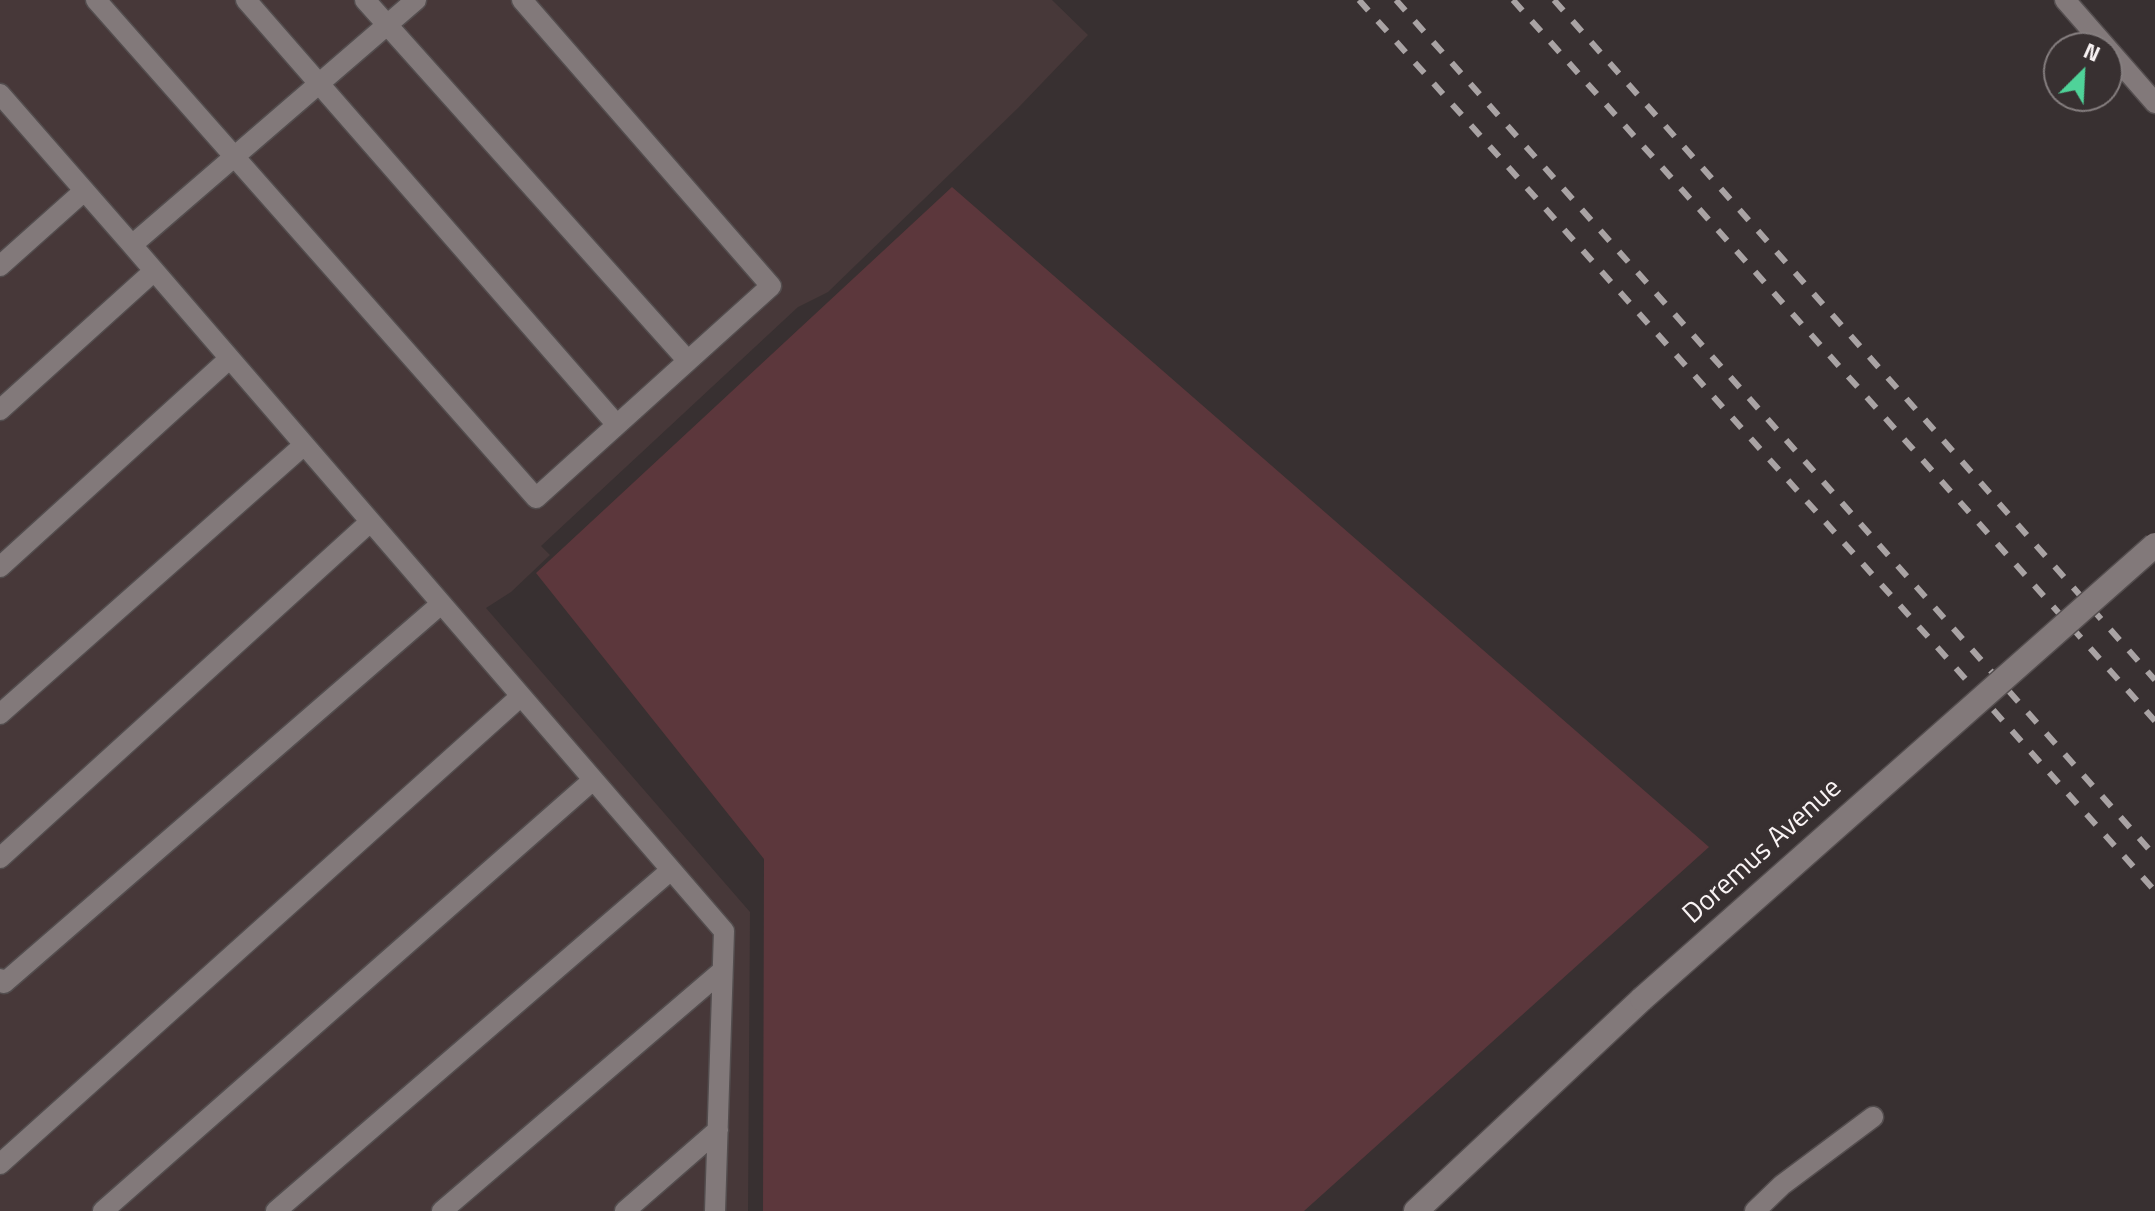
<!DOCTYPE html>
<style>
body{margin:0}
#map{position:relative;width:2155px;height:1211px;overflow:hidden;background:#383031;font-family:"Titillium Web",sans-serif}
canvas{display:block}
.north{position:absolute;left:2043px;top:32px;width:80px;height:80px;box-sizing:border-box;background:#383031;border:2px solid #857e7f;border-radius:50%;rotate:24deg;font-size:22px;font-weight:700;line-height:32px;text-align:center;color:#f9f3f4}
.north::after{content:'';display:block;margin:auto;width:28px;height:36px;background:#4fd399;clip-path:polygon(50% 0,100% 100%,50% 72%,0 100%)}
</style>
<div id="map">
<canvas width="2155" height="1211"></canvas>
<div class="north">N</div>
</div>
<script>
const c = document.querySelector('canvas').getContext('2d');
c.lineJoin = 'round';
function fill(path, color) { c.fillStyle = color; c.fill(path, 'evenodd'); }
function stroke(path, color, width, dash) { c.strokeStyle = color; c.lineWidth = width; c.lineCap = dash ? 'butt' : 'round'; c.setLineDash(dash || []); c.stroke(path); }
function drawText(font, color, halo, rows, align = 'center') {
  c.font = font + ' "Titillium Web",sans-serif'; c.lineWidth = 8; c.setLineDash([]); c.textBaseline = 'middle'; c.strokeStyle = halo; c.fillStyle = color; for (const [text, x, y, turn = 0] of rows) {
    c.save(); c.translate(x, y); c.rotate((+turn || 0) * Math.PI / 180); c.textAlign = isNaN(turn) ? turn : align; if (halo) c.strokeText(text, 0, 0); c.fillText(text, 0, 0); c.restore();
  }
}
const built = new Path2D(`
 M0,0H1052L1088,35L1018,108L828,292L798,307L541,546L550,555L511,592L486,608L750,912L748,1211H0Z`);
const green = new Path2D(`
 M952,187L1709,847L1304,1211H763L764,859L536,573Z`);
const service = new Path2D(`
 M96,0L536,498L771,286L522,0
 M246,0L617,425
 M365,0L688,361
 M2065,0L2155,103
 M0,94L132,245L416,0
 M132,245L724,931L715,1211
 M0,266L84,191
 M0,410L154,271
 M0,567L229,359
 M0,714L304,445
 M0,858L370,522
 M0,979L4,983L441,604
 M0,1164L521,696
 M103,1211L593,780
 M276,1211L671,870
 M442,1211L722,971
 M625,1211L718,1130
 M1755,1211L1782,1185L1873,1117`);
const secondary = new Path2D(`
 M1416,1211L1642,999`);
const rail = new Path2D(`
 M1359,0L2155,891
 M1396,0L2155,856
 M1513,0L2155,721
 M1554,0L2155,680`);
const secondaryBridge = new Path2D(`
 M1642,999L2155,545`);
const streetNames = [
 ["Doremus Avenue",1763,852,-42]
];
fill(built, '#473839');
fill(green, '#5c373c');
stroke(service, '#534d4e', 23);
stroke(secondary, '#534d4e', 27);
stroke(service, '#82797a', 20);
stroke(secondary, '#82797a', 24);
stroke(rail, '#a9a3a4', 6, [14, 14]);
stroke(secondaryBridge, '#534d4e', 27, []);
stroke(secondaryBridge, '#82797a', 24);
drawText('28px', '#f9f3f4', '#383031', streetNames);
</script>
